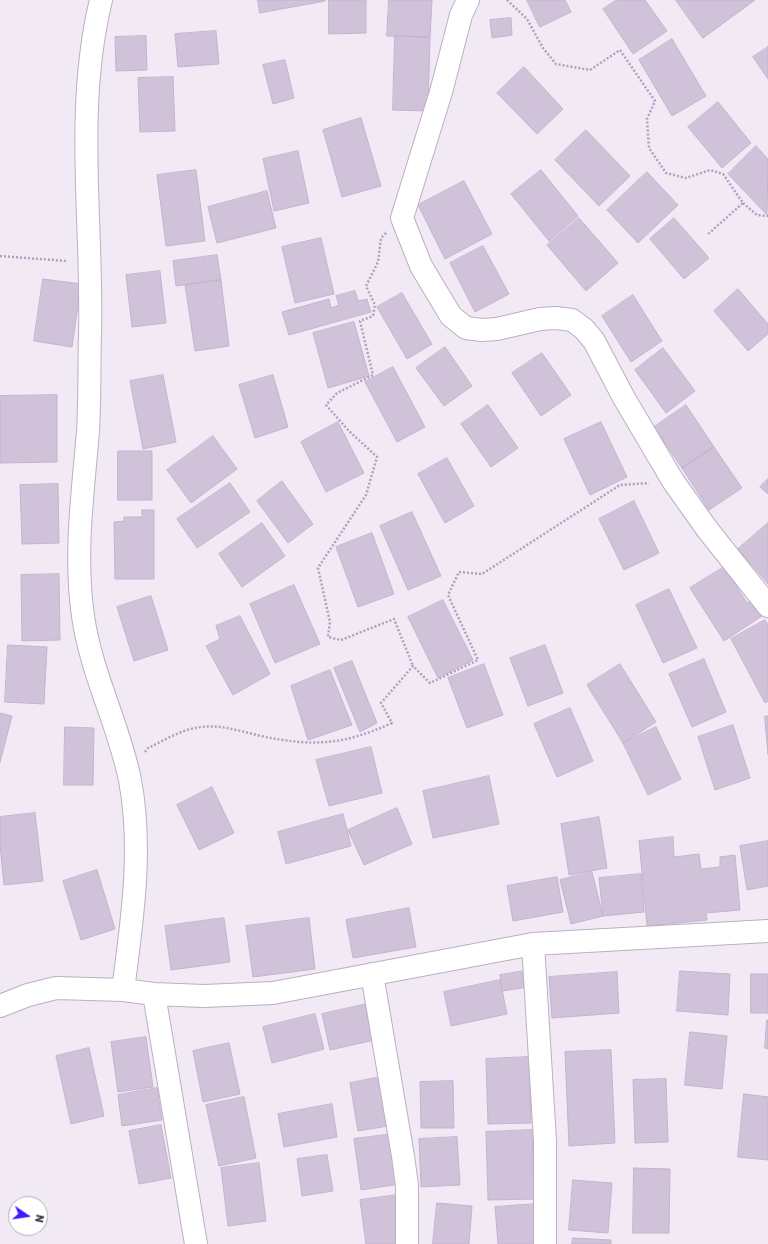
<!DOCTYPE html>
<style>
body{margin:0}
#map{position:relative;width:768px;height:1244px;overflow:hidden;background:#f1eaf5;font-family:Rubik,sans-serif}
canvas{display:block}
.north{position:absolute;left:8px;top:1196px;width:40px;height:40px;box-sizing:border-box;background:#fff;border:1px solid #b3afb6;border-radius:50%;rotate:103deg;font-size:11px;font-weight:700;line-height:16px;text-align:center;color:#423849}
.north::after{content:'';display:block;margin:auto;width:14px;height:18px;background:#3d1cf9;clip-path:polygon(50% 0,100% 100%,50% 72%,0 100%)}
</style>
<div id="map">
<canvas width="768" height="1244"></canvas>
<div class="north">N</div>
</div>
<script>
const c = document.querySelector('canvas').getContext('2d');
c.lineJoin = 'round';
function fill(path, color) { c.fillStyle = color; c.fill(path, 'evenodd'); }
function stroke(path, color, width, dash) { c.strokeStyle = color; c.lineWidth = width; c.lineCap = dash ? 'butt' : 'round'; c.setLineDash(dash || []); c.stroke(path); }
const building = new Path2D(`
 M258,0H325V1L260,13Z
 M329,0H366V33L329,34Z
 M389,0H432L430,37L387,36Z
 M527,0H565L571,12L540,27Z
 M617,0H645L667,31L633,54L603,9Z
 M676,0H755L703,38Z
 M511,18L512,35L492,38L490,20Z
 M216,31L219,64L178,67L175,34Z
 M146,36L147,70L116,71L115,37Z
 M395,36L430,37L428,111L393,110Z
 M672,39L706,96L672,116L639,60Z
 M768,47V79L753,57Z
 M285,60L294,98L273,104L263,65Z
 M524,67L563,109L537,134L497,93Z
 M173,77L175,131L140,132L138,78Z
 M718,102L751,143L722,168L688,127Z
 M361,118L381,186L342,197L323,130Z
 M586,130L630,176L599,206L555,160Z
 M756,146L768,159L767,215L728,174Z
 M298,151L309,203L274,211L263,159Z
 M196,170L205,241L166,246L157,175Z
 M541,170L578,216L549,241L511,194Z
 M647,172L678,205L638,243L607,210Z
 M464,181L492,234L445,259L418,205Z
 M267,191L276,228L217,243L208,207Z
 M579,218L618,263L586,291L547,245Z
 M674,218L709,258L684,279L650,239Z
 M321,238L334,294L295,303L282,247Z
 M483,246L509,294L475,312L450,263Z
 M217,255L221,280L176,286L173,261Z
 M160,271L166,323L132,327L126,275Z
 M43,279L81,284L72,347L34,341Z
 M221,280L229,346L195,351L185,285Z
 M738,289L768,324V334L748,351L714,311Z
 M355,291L358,301L367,299L371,312L289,335L282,312L329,299L331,308L339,305L336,296Z
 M402,293L432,344L407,359L377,307Z
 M633,295L662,341L631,362L602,316Z
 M354,322L369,376L328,388L313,333Z
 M445,347L472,386L444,406L416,368Z
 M663,348L695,391L666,413L635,370Z
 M542,353L571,395L541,416L512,373Z
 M393,367L425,427L397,442L365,382Z
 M163,375L176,442L143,449L130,381Z
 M273,375L288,427L255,438L239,385Z
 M57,395V462L0,463V396Z
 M488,405L518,448L491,467L461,424Z
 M686,405L714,447L682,468L654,427Z
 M338,422L364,473L326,492L301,442Z
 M601,422L627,477L590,495L564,439Z
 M213,436L237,469L191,503L167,470Z
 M714,447L742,488L709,510L682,468Z
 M118,451H152V500H118Z
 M447,458L474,506L445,523L418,474Z
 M768,479V494L760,487Z
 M282,481L313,524L288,543L257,501Z
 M230,483L250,512L197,548L177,519Z
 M58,484L59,543L22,544L20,485Z
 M634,501L659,553L624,570L599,519Z
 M142,510H154V579H115L114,522L124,521V517H142Z
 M412,512L441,576L408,590L380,526Z
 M262,523L285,556L242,587L219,554Z
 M768,523V584L738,549Z
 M372,533L394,594L358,607L336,547Z
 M724,567L747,603L755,598L765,614L724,641L690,588Z
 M59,574L60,640L22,641L21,575Z
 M294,585L320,644L275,663L250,604Z
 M669,589L697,648L663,663L636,605Z
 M151,596L168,650L134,661L117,607Z
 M443,600L473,660L438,678L408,617Z
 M240,616L270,674L233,695L206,646L220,639L216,626Z
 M765,620L768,625V701L765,703L731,639Z
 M8,645L47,647L44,704L5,702Z
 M545,645L563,693L528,706L510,658Z
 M704,659L726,712L692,727L669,674Z
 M352,661L377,723L360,732L334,668Z
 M484,664L503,715L467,728L448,678Z
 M620,664L656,722L623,743L587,685Z
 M330,670L352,725L308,740L291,686Z
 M570,708L593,761L557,777L534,724Z
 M0,713L12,716L0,762Z
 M765,716H768V754Z
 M733,725L750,778L715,790L698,737Z
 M65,727L94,728L93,785H64Z
 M656,727L681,779L648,795L623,743Z
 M371,747L382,793L329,806L316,760Z
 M489,776L499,824L433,838L423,791Z
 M212,787L234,833L199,850L177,805Z
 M397,808L412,844L364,865L348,830Z
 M35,813L43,881L4,885L0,845V817Z
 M343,814L351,846L286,864L278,832Z
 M599,817L607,868L569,875L561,824Z
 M673,837L674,857L699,854L701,869L720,867V857L735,855L740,910L706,913L707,920L647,926L639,841Z
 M768,841V886L747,890L740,846Z
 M97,870L115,929L81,940L63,881Z
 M592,872L603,916L571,924L560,880Z
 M641,874L644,912L603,916L599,878Z
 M557,877L563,912L513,921L507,886Z
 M409,908L416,947L353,958L346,920Z
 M224,918L230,962L171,970L165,926Z
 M309,918L315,969L253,977L246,926Z
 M525,971L528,987L502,991L500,975Z
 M680,971L730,974L728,1015L677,1011Z
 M617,972L619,1013L552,1018L549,977Z
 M751,974H768V1013H751Z
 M500,980L507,1014L451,1026L444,992Z
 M371,1003L379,1039L330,1050L322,1014Z
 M315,1014L324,1049L272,1063L263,1027Z
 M767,1020H768V1049L765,1048Z
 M690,1032L727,1036L722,1089L685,1085Z
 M146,1037L153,1087L118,1092L111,1042Z
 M229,1043L240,1094L203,1102L193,1051Z
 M89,1048L104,1116L71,1124L56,1056Z
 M611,1050L615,1143L569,1146L565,1052Z
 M529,1057L531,1123L488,1124L486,1059Z
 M386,1076L394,1125L358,1131L350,1083Z
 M666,1079L668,1142L635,1143L633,1080Z
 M453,1081L454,1128H421L420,1082Z
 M157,1088L162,1120L122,1126L118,1095Z
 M744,1094L768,1097V1160L738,1157Z
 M244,1097L256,1158L219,1166L206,1105Z
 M332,1104L337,1137L284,1147L278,1114Z
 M161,1125L171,1178L139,1184L129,1131Z
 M532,1130L534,1199L488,1200L486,1132Z
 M393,1134L400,1184L361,1190L354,1139Z
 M457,1137L460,1185L421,1187L419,1139Z
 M327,1155L333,1191L302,1196L297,1159Z
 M259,1163L266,1221L228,1226L221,1168Z
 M634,1168L670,1169L669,1233H633Z
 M573,1180L612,1183L608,1233L569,1230Z
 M397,1195L404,1244H366L360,1200Z
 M437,1203L472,1206L469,1244H433Z
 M537,1204L540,1244H498L495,1207Z
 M573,1238L611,1240V1244H572Z`);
const path = new Path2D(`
 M507,0L527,19L543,48L556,64L590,70L620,50L655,101L647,119L649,148L666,173L686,178L710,170L723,174L743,203L707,235
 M743,203L757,215L768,216
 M386,233L381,238L378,262L366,286L375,305L373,316L360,321L373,375L337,393L326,405L349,431L377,457L366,495L318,568L330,622L328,637L341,640L394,619L413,666
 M0,256L67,261
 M145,752L148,748C163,741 179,731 195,728C218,723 239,731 261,736C314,747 343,745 392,723L381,703L413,666L430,683L478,660L448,595L459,572L482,574L620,485L649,483`);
const minor = new Path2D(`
 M101,0C74,111 93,223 90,335C89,367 90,399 88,431C83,493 74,554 83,616C91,673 119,725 130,780C143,850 132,921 123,990
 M468,0L461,15L441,92L402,218L421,266L451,316L466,328L482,330L497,329L540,319L556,318L572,320L584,329L594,341L624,398L673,481L707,529L768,606
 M533,944L545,1141V1244
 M372,974L403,1156L407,1186V1244
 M154,994L196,1244
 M0,1006L28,995L56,988L123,990L154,994L204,996L273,993L533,944L768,931`);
fill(building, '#d0c2d9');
stroke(building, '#c5b2d1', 1);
stroke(minor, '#bcafc3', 24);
stroke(path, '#b59dc2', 2.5, [2, 2]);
stroke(minor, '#fff', 22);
</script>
